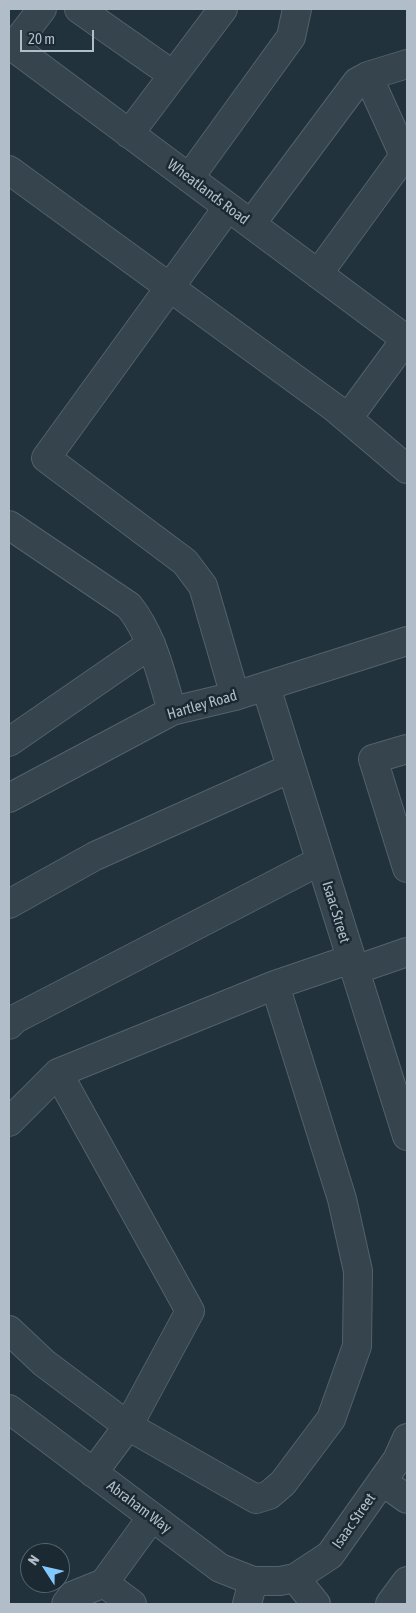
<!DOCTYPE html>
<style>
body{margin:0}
#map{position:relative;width:416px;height:1613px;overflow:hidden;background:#21323d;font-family:"Asap Condensed",sans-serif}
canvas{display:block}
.frame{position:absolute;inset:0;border:10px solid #b1bec9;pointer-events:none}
.north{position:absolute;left:20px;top:1543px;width:50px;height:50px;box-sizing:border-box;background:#1b2932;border:1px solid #57656e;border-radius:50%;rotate:305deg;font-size:14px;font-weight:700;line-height:20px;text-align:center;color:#b1bec9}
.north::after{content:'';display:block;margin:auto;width:18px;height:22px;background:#81c9fe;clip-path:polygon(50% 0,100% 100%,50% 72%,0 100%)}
.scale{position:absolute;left:20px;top:30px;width:74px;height:22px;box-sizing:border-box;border:2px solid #b1bec9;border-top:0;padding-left:6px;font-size:15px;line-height:18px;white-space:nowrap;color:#b1bec9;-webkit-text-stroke:4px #1b2932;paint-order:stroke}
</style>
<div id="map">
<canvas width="416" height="1613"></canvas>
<div class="frame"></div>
<div class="north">N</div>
<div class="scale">20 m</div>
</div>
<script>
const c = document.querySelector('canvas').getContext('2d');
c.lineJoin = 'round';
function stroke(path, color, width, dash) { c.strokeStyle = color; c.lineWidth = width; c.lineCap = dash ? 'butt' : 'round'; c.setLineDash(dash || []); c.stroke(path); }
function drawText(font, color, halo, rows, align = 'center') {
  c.font = font + ' "Asap Condensed",sans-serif'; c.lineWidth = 5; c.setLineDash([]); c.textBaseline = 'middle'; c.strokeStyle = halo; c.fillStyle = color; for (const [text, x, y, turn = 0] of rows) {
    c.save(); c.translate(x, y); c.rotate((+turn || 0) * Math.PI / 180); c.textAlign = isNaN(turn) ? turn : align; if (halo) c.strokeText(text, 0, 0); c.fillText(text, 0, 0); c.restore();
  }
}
const minor = new Path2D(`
 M79,9L173,75
 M9,44L407,340
 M13,47L42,9
 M368,76L407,64
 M129,134L223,9
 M9,170L335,408L407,469
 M189,178L291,37L297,9
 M228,207L46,458L185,562L203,586L235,696
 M251,224L357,82L368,76L402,151L401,160L318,274
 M348,418L406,339
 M9,525L129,606C153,636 161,675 172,711
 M266,687L407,1136
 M9,742L151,644
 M407,749L373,759L407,868
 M9,798L172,711L235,696L407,641
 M9,904L95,856L291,768
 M355,970L407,952
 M275,985L351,959
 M9,1025L15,1019L320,861
 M9,1122L58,1073L190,1311L128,1426L93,1473
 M9,1330L44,1363L128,1426L256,1499L269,1495L283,1483L331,1419L357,1346L358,1271L342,1199L275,985L58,1073
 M9,1409L220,1568L253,1581H280L295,1578L330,1555L397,1460L407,1438
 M382,1481L407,1499
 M295,1578L316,1604
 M104,1583L132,1604
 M66,1604L72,1596L104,1583L152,1517
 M247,1604L253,1581
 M390,1604L407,1581`);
const streetNames = [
 ["Wheatlands Road",208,192,37],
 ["Hartley Road",202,705,-16],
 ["Isaac Street",336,912,73],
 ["Abraham Way",139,1507,37],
 ["Isaac Street",354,1521,-55]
];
stroke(minor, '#54616b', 30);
stroke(minor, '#35444d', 28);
drawText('15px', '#b1bec9', '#1b2932', streetNames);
</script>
